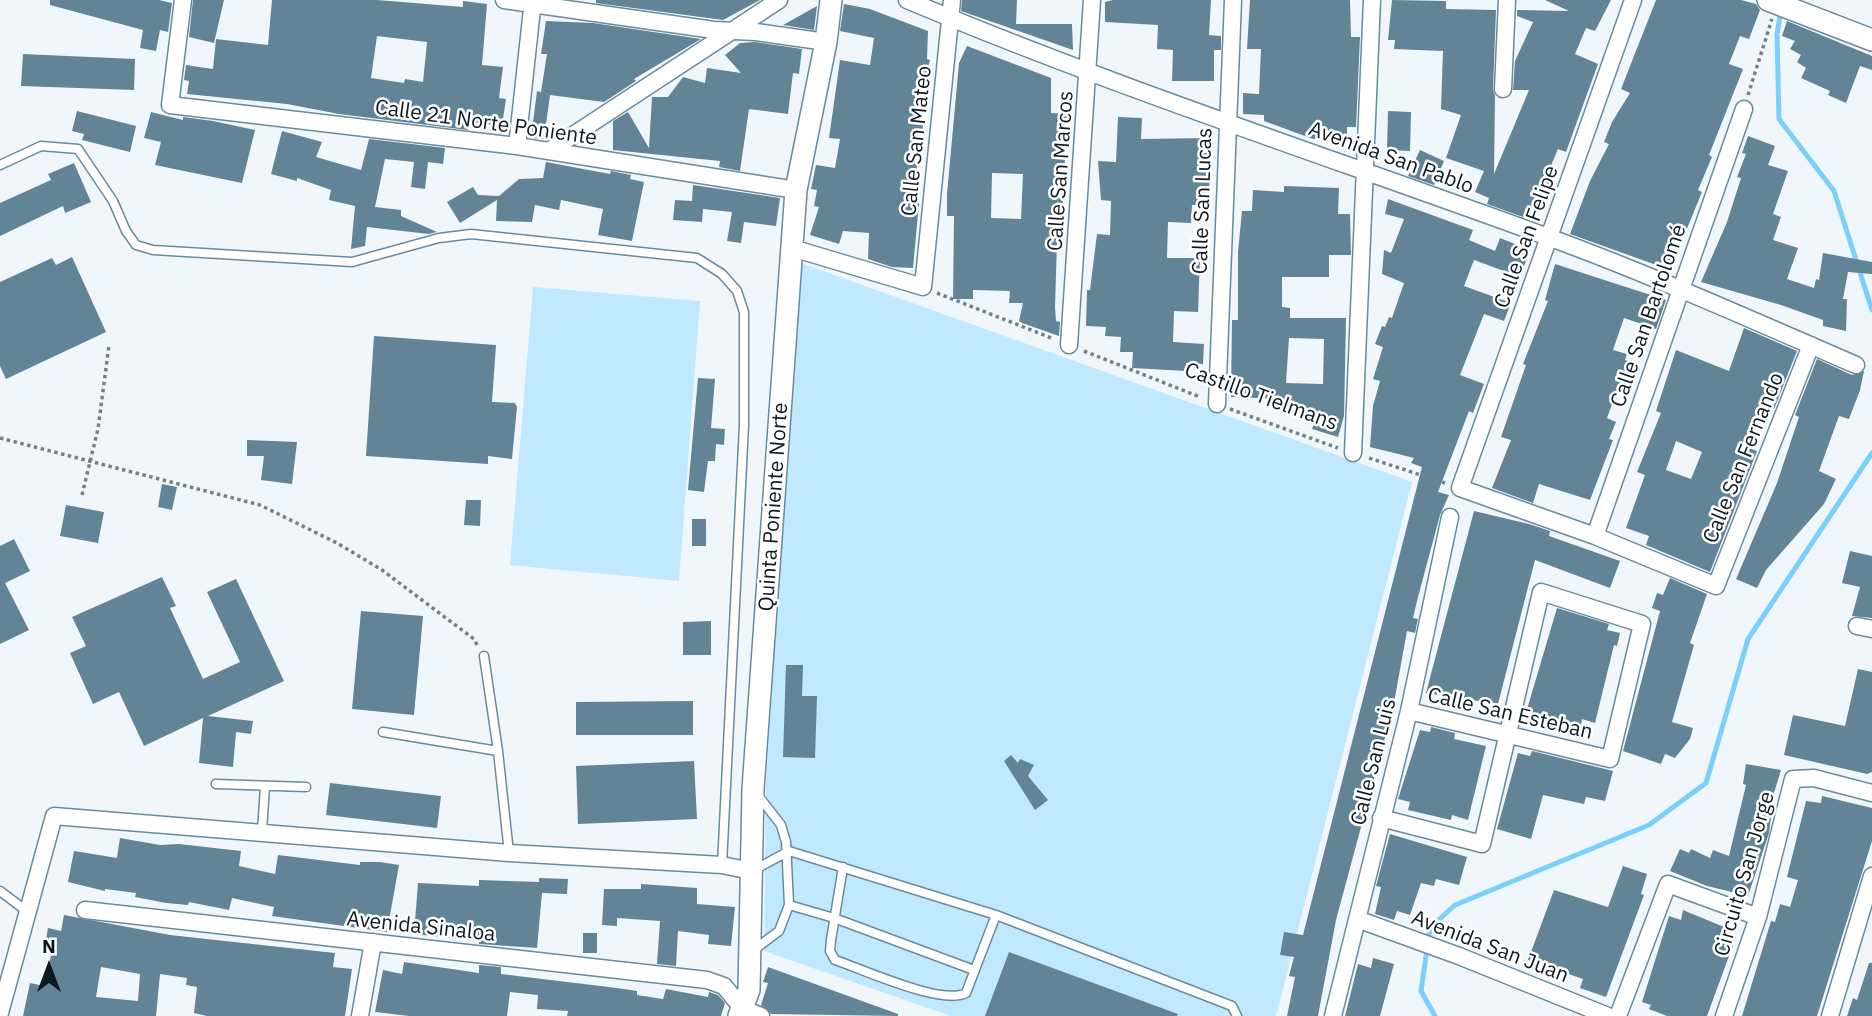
<!DOCTYPE html>
<meta charset="utf-8">
<style>
body{margin:0}
#map{position:relative;width:1872px;height:1016px;overflow:hidden;background:#f0f7fc;font-family:"IBM Plex Sans",sans-serif}
canvas{display:block}
.north{position:absolute;left:14px;top:932px;width:70px;height:70px;-webkit-text-stroke:5px #fff;paint-order:stroke;rotate:0deg;font-size:19px;font-weight:700;line-height:28px;text-align:center;color:#0d1a22}
.north::after{content:'';display:block;margin:auto;width:24px;height:32px;background:#0d1a22;clip-path:polygon(50% 0,100% 100%,50% 72%,0 100%)}
</style>
<div id="map">
<canvas width="1872" height="1016"></canvas>
<div class="north">N</div>
</div>
<script>
const c = document.querySelector('canvas').getContext('2d');
c.lineJoin = 'round';
function fill(path, color) { c.fillStyle = color; c.fill(path, 'evenodd'); }
function stroke(path, color, width, dash) { c.strokeStyle = color; c.lineWidth = width; c.lineCap = dash ? 'butt' : 'round'; c.setLineDash(dash || []); c.stroke(path); }
function drawText(font, color, halo, rows, align = 'center') {
  c.font = font + ' "IBM Plex Sans",sans-serif'; c.lineWidth = 5; c.setLineDash([]); c.textBaseline = 'middle'; c.strokeStyle = halo; c.fillStyle = color; for (const [text, x, y, turn = 0] of rows) {
    c.save(); c.translate(x, y); c.rotate((+turn || 0) * Math.PI / 180); c.textAlign = isNaN(turn) ? turn : align; if (halo) c.strokeText(text, 0, 0); c.fillText(text, 0, 0); c.restore();
  }
}
const green = new Path2D(`
 M798,262L1412,482L1276,1016H951L764,951L766,783Z
 M533,287L700,301L679,581L510,565Z`);
const stream = new Path2D(`
 M1781,10L1777,34L1779,119L1834,191L1872,310
 M1435,1016L1421,991L1430,928L1455,905L1649,825L1706,783L1748,639L1872,453`);
const building = new Path2D(`
 M50,0H159L172,3L168,32L160,30L156,51L140,48L143,30L50,5Z
 M193,0H224L214,43L189,37Z
 M272,0H377L463,7V1L487,4L482,65L503,67L499,98L506,99L502,126L469,122L468,130L339,114L287,104L187,94L189,81L184,80L186,65L213,69L216,39L268,45ZM377,36L427,42L423,82L405,79L404,83L371,78Z
 M596,0H760L723,20L596,3Z
 M962,0H1017L1016,24H1072L1073,50L961,11Z
 M1113,0H1211L1209,35L1221,36V50H1214V81H1172L1173,50L1157,49L1158,25L1105,22V2Z
 M1250,0H1350L1351,37H1360L1356,127H1347V139H1313L1264,121V115L1243,114V93L1259,94L1261,49H1247Z
 M1392,0L1446,1V9L1496,10L1493,89L1495,96L1494,174L1529,90H1513L1515,61L1533,22L1517,16V10L1569,11L1545,0H1611L1595,31L1586,28L1575,54L1598,64L1566,152L1558,149L1547,175L1552,178L1534,221L1487,204L1489,198L1475,192L1484,171L1446,158L1461,115L1441,109L1443,51L1394,49L1395,40H1388Z
 M1656,0H1741L1756,4L1760,10L1749,39L1740,36L1729,64L1743,69L1709,155L1712,157L1698,190L1702,192L1670,270L1570,234L1590,181L1609,144L1604,142L1612,122L1630,93L1621,89Z
 M844,4L870,9L928,31L927,59L930,60L925,78L929,79L924,96L922,149H918L915,203H919L913,268L892,267L868,259L869,233L843,231L839,244L810,235L819,207L814,206L817,190L811,189L816,165L835,168L840,139L829,138L840,60L870,65L874,38L840,31Z
 M817,6L814,30L783,25Z
 M546,21L593,23L701,39L634,79L636,81L604,102L550,95L544,139L531,138L537,91L541,92L547,54H541Z
 M1787,21L1872,56V70L1860,66L1846,103L1828,95L1830,91L1801,78L1806,68L1797,62L1801,55L1790,49L1795,41L1782,36Z
 M755,42L802,49L799,74L793,73L788,114L749,109L740,171L719,167L720,161L613,150V121L628,112L649,148L652,97H668L683,77L705,83L707,68L741,73L725,55L740,43Z
 M967,46L1051,78V113L1067,114L1061,242H1057L1055,307L1056,321L1060,322L1059,336L1022,323L1019,321L1023,303H1009L1010,291L973,290V299H953L954,216H947V194L959,63ZM992,173L1023,174L1021,219L991,218Z
 M23,54L135,59L134,90L21,86Z
 M77,111L136,126L130,152L82,140L84,134L72,131Z
 M1388,111L1411,112L1410,151L1387,150Z
 M151,112L183,120V117L213,121L255,130L242,183L155,165L161,142L144,138Z
 M1118,117L1142,118L1141,139L1210,138L1209,205H1192L1191,223L1168,222L1167,258H1200L1198,312L1174,311L1173,342L1204,344L1203,364L1186,363V371L1132,368L1133,352H1120L1121,337L1105,336L1106,327L1086,326L1087,290H1090L1097,234L1110,235L1111,201L1101,200L1098,161L1116,162Z
 M282,131L322,142L316,157L361,170L369,139L445,148L443,164L428,162L425,189L411,187L414,162L385,159L375,207L401,210V216L437,232L429,234L367,227L365,246L351,249L355,206L329,200L331,190L297,178V181L271,174Z
 M1748,136L1775,146L1768,165L1788,171L1773,214L1781,217L1773,240L1798,248L1787,279L1814,288L1816,279L1819,280L1823,253L1872,262V274L1848,272L1843,299H1847L1846,331L1823,326V320L1781,305L1701,282L1727,222L1741,178L1737,177L1746,154L1742,153Z
 M1420,150L1444,161L1434,185L1408,176Z
 M546,162L610,174L611,171L631,175L630,179L644,182L632,241L598,235L603,209L561,200L559,210L535,205L532,222L496,221L497,200L460,223L447,202L473,187L478,195L499,196L519,179L543,178Z
 M74,163L91,202L65,213L63,206L0,236V203L51,180L48,174Z
 M693,185L780,198L776,226L744,222L741,243L727,241L732,212L703,209L702,222L673,220L675,200L692,201Z
 M1284,186L1339,188L1338,214H1350L1351,255H1329V277H1282V307L1290,308V318H1346L1344,416L1338,437L1312,429L1317,415H1286L1287,399L1231,397L1232,320H1238V252L1242,211H1252L1253,190L1284,192ZM1289,338L1324,339L1323,384L1286,383Z
 M1388,199L1473,230L1469,240L1495,251L1500,238L1530,250L1520,277L1474,260L1464,286L1511,303L1504,321L1484,314L1460,375L1484,384L1473,413L1469,411L1438,492L1449,495L1440,515L1418,597L1413,618L1418,619L1415,633L1407,631L1393,708L1336,920L1318,1016H1287L1295,977L1289,976L1294,957L1280,955L1284,932L1303,935L1422,467L1411,463L1414,458L1370,447L1373,406L1380,381L1373,379L1383,347L1375,344L1382,326L1385,327L1389,317L1392,318L1404,283L1382,274L1384,250L1391,253L1404,219L1385,214Z
 M72,257L106,332L6,379L0,366V282L52,258L56,265Z
 M1555,264L1666,300L1656,329L1624,318L1613,350L1627,354L1625,360L1628,361L1607,418L1616,422L1609,439L1613,440L1590,500L1539,484L1533,503L1492,488L1511,440L1501,437L1526,365L1523,364L1548,301L1545,300Z
 M1744,328L1797,351L1774,409L1761,405L1746,447L1757,451L1710,572L1646,545L1649,536L1626,528L1645,475L1637,472L1661,413L1656,411L1676,350L1729,371ZM1676,441L1702,452L1691,479L1666,470Z
 M374,336L496,345L492,402L515,403L517,407L512,459L488,456V464L366,456Z
 M1817,359L1852,375L1864,371L1860,390L1849,419L1839,416L1819,471L1836,479L1824,504L1766,570L1757,588L1736,579L1777,483L1799,417L1795,415Z
 M698,378L715,379L711,428L725,429L724,445L716,444L715,461H708L704,492L688,490Z
 M247,440L297,442L292,484L261,480L264,456H247Z
 M162,484L177,487L172,510L158,507Z
 M466,500H481L480,526L464,525Z
 M66,505L104,512L98,543L60,536Z
 M1474,511L1529,524L1550,531L1549,536L1620,561L1610,588L1535,560L1498,704L1426,693Z
 M692,519H706V546H692Z
 M14,539L30,571L5,583L29,630L0,644V546Z
 M1850,551L1872,556V618L1852,616L1860,587L1842,583Z
 M162,577L176,606L170,608L203,679L240,662L207,592L236,579L284,681L208,716L253,721L251,734L236,732L233,767L199,763L203,718L144,746L119,692L93,704L70,653L86,646L72,617Z
 M1670,578L1707,594L1690,643L1694,645L1672,722L1693,728L1690,739L1675,758L1665,754L1661,764L1623,751L1660,611L1652,608L1657,593L1663,595Z
 M1557,608L1609,624L1607,630L1620,633L1617,646L1614,645L1595,723L1582,719L1581,726L1541,715L1539,721L1525,716Z
 M361,611L423,616L414,715L352,709Z
 M711,621V655H683V622Z
 M786,665H803L802,696H817L815,758L783,757Z
 M1858,669L1872,672V772L1867,774L1784,755L1793,715L1845,726Z
 M693,701V735H576V702Z
 M1431,727L1455,733L1454,739L1486,746L1468,820L1452,815L1451,820L1408,810L1410,802L1398,799L1420,730L1430,732Z
 M1532,751L1613,771L1605,801L1586,797L1584,804L1543,795L1531,839L1497,829L1518,753L1530,756Z
 M1011,755L1018,763L1020,759L1034,765L1028,776L1048,800L1035,810L1004,761Z
 M694,761L697,819L578,824L576,766Z
 M1746,764L1781,770L1774,793L1769,833L1748,896L1707,886L1670,871L1680,849L1689,853L1691,849L1710,858L1713,850L1729,856L1746,785L1743,784Z
 M330,783L441,796L437,828L326,815Z
 M1822,796L1872,808V841L1817,1016H1742L1771,921L1775,922L1780,904L1790,907L1798,880L1787,877L1806,801L1821,803Z
 M1390,834L1467,857L1459,885L1436,879L1434,886L1421,883L1410,915L1397,911L1394,920L1375,914L1381,887L1376,886Z
 M120,838L160,845L179,844L241,851L239,866L275,874L278,855L360,865V862H380L399,865L387,932L272,916L274,907L232,898L229,910L189,902L188,905L166,903L135,897L136,893L105,889V891L68,882L74,851L117,858Z
 M1623,866L1647,874L1641,894L1644,895L1606,997L1580,988L1583,979L1528,960L1554,890L1608,907Z
 M539,878L568,879L567,894L542,893L537,948L479,944V941L414,934L418,883L479,886V880L539,882Z
 M641,884L697,888V904L735,907L731,946L708,944L709,935L678,931L676,966L657,964L660,921L617,918V926L602,925L604,889H641Z
 M1683,910L1724,927L1722,932L1736,937L1707,1016H1667L1649,1009L1651,1005L1642,1002L1669,916L1681,920Z
 M64,915L170,935L335,953L333,967L352,969L345,1016H207L194,1013L197,987L186,985L187,978L160,974L156,1016H23L30,983L44,986L53,947L45,945L48,928L61,931ZM101,967L140,974L138,1001L96,997Z
 M583,933H597V953H583Z
 M1009,952L1178,1014L1177,1016H985Z
 M1373,958L1394,964L1380,1016H1345L1358,964L1371,968Z
 M404,962L479,973V965L501,967V974L617,988L637,991V995L663,999L666,989L708,997L709,992L718,995L725,1003L721,1016H567L568,1011L537,1009L538,995L510,992L507,1016H409L375,1012L383,970L402,974Z
 M1869,963H1872V1016H1847L1853,998L1857,1000Z
 M768,967L898,1014V1016L771,1014L761,1005L768,983L763,982Z`);
const path = new Path2D(`
 M1748,95L1772,19
 M937,293L1054,339
 M1084,351L1200,397
 M1230,409L1338,448
 M0,438L260,505L337,543L382,570L474,639L477,645
 M1369,458L1445,483
 M82,495L98,429L109,345`);
const service = new Path2D(`
 M0,165L41,146L78,149L113,201L126,231L136,245L153,250L352,262L439,238L471,234L697,258L722,274L737,291L744,312V425L722,865
 M484,656L498,751L509,853
 M383,732L498,751
 M216,784L306,787
 M262,832L265,786
 M843,867L831,940L830,951L835,960C862,969 942,1006 966,993L996,915
 M754,870L789,851L996,915L1232,1006L1237,1016
 M0,891L28,912
 M789,905L834,918L974,970
 M751,952L779,931L789,905L786,842L781,825L757,794`);
const minor = new Path2D(`
 M183,0L170,105L517,146L796,190
 M504,0L714,30L756,32L826,42
 M907,0C1117,88 1335,159 1548,237C1652,275 1754,321 1856,365
 M1633,0L1460,488L1595,536L1716,586L1811,345
 M1503,89L1507,0
 M517,146L533,0
 M549,151L779,0
 M792,248L923,287L952,0
 M1069,345L1092,0
 M1217,404L1233,0
 M1353,453L1372,0
 M1595,536L1744,109
 M1857,626L1872,629
 M1381,818L1482,844L1541,592L1642,624L1610,759L1409,711
 M85,910L707,980L724,986L742,1008L761,1016
 M1357,919L1459,956L1608,1016
 M0,1013L54,816L509,853L722,865L751,871
 M360,1016L373,942
 M1333,1016L1409,711L1450,517
 M1618,1016L1668,884L1758,917
 M1724,1016L1758,917L1793,779L1814,778L1872,793
 M1830,1016L1872,876`);
const tertiary = new Path2D(`
 M1768,0L1872,40
 M739,1016L749,990L753,789L796,190L826,42L831,0`);
const streetNames = [
 ["Calle 21 Norte Poniente",486,123,8],
 ["Calle San Mateo",917,141,-84],
 ["Avenida San Pablo",1391,158,20],
 ["Calle San Marcos",1061,171,-86],
 ["Calle San Lucas",1203,201,-88],
 ["Calle San Felipe",1527,237,-70],
 ["Calle San Bartolomé",1649,316,-71],
 ["Castillo Tielmans",1261,397,20],
 ["Calle San Fernando",1744,458,-68],
 ["Quinta Poniente Norte",774,507,-86],
 ["Calle San Esteban",1510,714,13],
 ["Calle San Luis",1374,762,-76],
 ["Circuito San Jorge",1745,874,-74],
 ["Avenida Sinaloa",421,927,6],
 ["Avenida San Juan",1490,947,21]
];
fill(green, '#c0e8fe');
stroke(stream, '#7bcffa', 5);
fill(building, '#628496');
stroke(service, '#698b9e', 11);
stroke(minor, '#698b9e', 19);
stroke(tertiary, '#698b9e', 24);
stroke(path, '#758086', 3.5, [3.5, 3.5]);
stroke(service, '#fff', 8);
stroke(minor, '#fff', 16);
stroke(tertiary, '#fff', 21);
drawText('21px', '#0d1a22', '#fff', streetNames);
</script>
